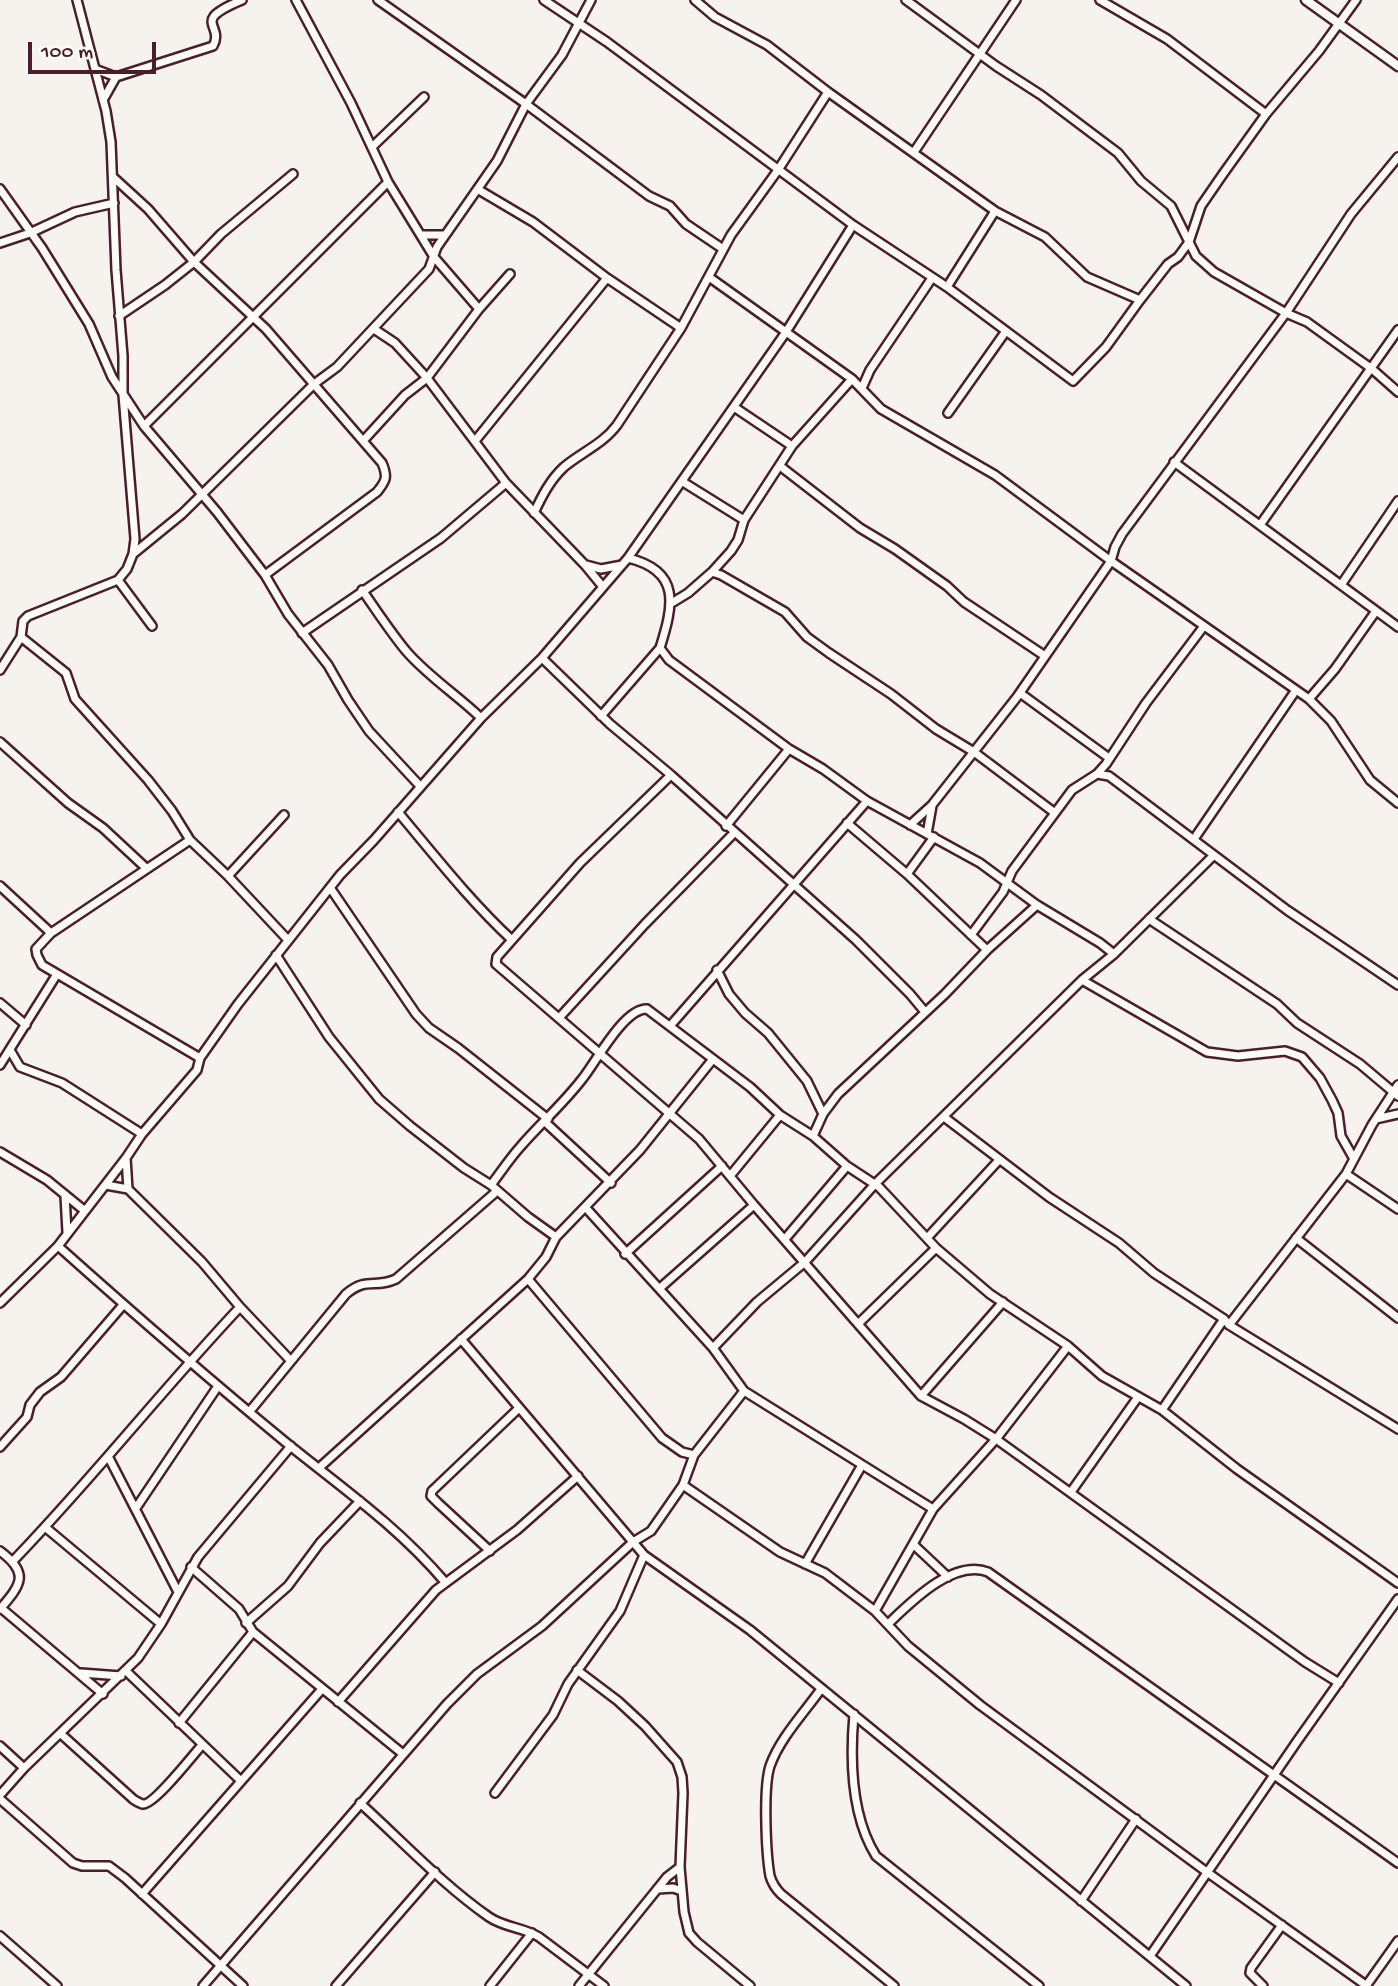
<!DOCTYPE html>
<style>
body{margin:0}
#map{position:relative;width:1398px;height:1986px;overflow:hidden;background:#f6f3ef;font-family:"Gochi Hand",sans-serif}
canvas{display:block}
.scale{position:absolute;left:28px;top:42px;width:128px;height:32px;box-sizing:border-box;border:4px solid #4a1f2b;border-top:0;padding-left:9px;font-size:21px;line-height:24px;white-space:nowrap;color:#4a1f2b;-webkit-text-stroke:5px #fdfcf7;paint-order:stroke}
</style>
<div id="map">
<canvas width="1398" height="1986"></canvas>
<div class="scale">100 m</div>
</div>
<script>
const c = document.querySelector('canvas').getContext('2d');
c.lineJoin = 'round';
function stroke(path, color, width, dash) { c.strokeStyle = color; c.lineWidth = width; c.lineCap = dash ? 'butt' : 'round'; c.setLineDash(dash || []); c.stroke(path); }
const minor = new Path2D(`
 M77,0L106,111L111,142L116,270L123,356V395L135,539L133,554
 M296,0L351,103L388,182L434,257L479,309L427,378L405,395L363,441
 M378,0L526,104L649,196L670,206L686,224L723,249
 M544,0L607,42L853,225L947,287L1073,381L1106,347L1140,300L1168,264L1178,257L1189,242L1201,206L1223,174L1266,114L1319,51L1356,0
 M695,0L715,17L767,45L828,92L995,211L1045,237L1087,277L1140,300
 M906,0L996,66L1041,95L1118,153L1141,181L1171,206L1196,256L1214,272L1286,313L1307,322L1372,369L1398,392
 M1100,0L1167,39L1266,114
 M95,69L116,77L213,46C225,24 189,22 242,0
 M103,100L116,77
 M372,147L424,97
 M914,152L1016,0
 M113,177L148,209L194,262L266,329L382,463C388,477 386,481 377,492L265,575
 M0,189L42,248L89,324L112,377L144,426L217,512L265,575L288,614L328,665L348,700L369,731L420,786
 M479,190L533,222L607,278L681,328
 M422,235H445
 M0,243L30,233L75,212L114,203
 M709,277L852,379L881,409L995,475L1111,561L1309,699L1331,721L1370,780L1398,803
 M947,287L995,211
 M479,309L510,274
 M119,316L165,285L194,262L221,234L293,174
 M374,329L395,343L427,378L506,483L585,565L603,587
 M852,379L792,446L744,520L738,540L731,551L712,572L721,575L785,612L807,637L829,653L891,694L936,729L974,752L1055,813
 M862,388L870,370L932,278
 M734,407L792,446
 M948,413L1006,331
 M144,426L388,182
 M475,441L607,278
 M1174,462L1398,627
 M780,466L860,528L895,549L947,586L964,602L1045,656
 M683,482L744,520
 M534,513C542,496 550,480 564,467C582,452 603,444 617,425L681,328L731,235L778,170L828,92
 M1260,525L1398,330
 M628,558C682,571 673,606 660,648
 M586,565L601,569L622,565
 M118,580L152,626
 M1341,585L1398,501
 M362,590C377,611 391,633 407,652C429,677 457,695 481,718
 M670,604L688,593L712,572
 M302,633L441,538L506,483
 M21,637L66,673L75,699L148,780L172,811L190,840L228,876L288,940
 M542,658L610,724L671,775L856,940L910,994L925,1012
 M0,670L21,637L23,621L28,616L118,580L127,569L133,554L182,514L314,384L337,367L429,269L437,247L497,161L526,104L562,55L591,0
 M1020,693L1109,758
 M1309,699L1335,669L1376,611
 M601,716L660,648L669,660L789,749L823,769L867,801L980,863L1037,905L1100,943L1114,954
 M0,742L68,803L103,828L146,868
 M1097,774L1109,776L1287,910L1398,985
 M671,775L580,863L497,957L496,964L699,1139L754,1205L921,1396L964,1419L996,1439L1305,1662L1339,1683
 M398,812C435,856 470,901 512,940
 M847,823L907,874L987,950
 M910,825L932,805L1017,697L1111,561L1115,547L1122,534L1286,313L1351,214L1398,157
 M726,826L789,749
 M927,834L932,806
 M1194,839L1296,690
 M190,840L51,933L36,949L37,955L42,965L200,1058
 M907,874L934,837
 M228,876L284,815
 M0,886L51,933
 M331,889L416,1014L429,1028L458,1048L548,1119
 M1149,919L1277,1004L1297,1023L1360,1064L1398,1096
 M971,935L1003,892L1012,871L1072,790L1097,774L1106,764L1146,703L1204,626
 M276,955L329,1037L379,1099L410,1126L464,1168L491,1185L528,1217L556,1237
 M717,970L729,994L745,1013L768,1033L807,1081L823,1114
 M1082,980L1207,1052L1238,1056L1285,1051L1302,1057L1320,1078L1332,1100L1338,1113L1341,1136L1354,1159
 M0,1003L26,1025
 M559,1018L645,924L734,833
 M670,1026L867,801
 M10,1050L20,1067L62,1083L142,1134
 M0,1065L57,974
 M944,1117L1049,1197L1119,1243L1154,1273L1224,1319L1229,1325L1398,1429
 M1376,1119L1398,1114
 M545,1122L611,1183
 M813,1136L823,1114L838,1094L945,994L987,950L1037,905
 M0,1152L47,1180L85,1211
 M126,1158L128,1189
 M1346,1174L1398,1209
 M730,1176L780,1115
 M106,1185L128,1189L202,1262L240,1307L291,1361
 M491,1185C501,1172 510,1158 521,1146C541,1123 564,1103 583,1078C596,1062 624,1008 647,1009L750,1087L780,1115L813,1136L847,1166L879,1187L936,1248L990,1294L1068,1346L1102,1376L1162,1410L1237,1469L1398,1583
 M65,1196L67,1232
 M586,1208L713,1348L744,1391L933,1509
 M927,1238L999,1160
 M1296,1238L1398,1318
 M785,1239L847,1166
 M58,1246C134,1314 210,1380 289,1445C345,1490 398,1527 445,1582
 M625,1254L722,1166
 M528,1279L662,1438L682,1452L694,1455
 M660,1288L754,1205
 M0,1303L58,1246L126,1158L142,1134L197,1070L200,1058L238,1004L340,875L374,840L481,718L542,658L628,558L786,332L853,225
 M858,1324L936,1248
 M1229,1325L1346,1174L1372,1125L1398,1085
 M461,1339L644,1555L750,1630L1186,1986
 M713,1348L757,1302L805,1262L875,1184L1082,980L1114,954L1213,856
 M921,1396L1003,1302
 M1162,1410L1224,1319
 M250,1411L346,1294C367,1276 375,1289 396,1279L497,1191
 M0,1447L27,1417L30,1405L40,1392L61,1377L123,1305
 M108,1456L178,1592
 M320,1467L528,1279L546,1257L556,1237L640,1150L713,1059
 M683,1485L780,1552L825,1573L875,1611L908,1646L980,1705L1204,1870L1367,1986
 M1071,1492L1138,1397
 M136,1508L218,1386
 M45,1527L161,1624
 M914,1545L948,1577
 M0,1551C30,1573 21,1585 0,1609
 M490,1551L438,1503L431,1496L432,1491L518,1409
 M13,1561C92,1479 162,1390 240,1307
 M805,1564L862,1465
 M191,1567L239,1609L253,1632L403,1754
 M1,1608L103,1694
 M875,1611L933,1509L996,1439L1068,1346
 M246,1623L288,1586L320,1543L360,1501
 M888,1624C911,1602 953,1559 988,1572L1398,1863
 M577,1670L618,1701L645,1726L677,1762L682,1777L683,1793L680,1867L684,1912L689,1933L697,1942L750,1986
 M126,1671L241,1781
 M81,1673L121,1676
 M821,1689C804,1713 780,1738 770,1766C763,1788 766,1853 770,1876C772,1883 776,1889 781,1894L894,1986
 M338,1702L436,1590L517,1530L578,1476
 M854,1714C850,1759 851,1816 876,1856L1039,1986
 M179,1723L253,1632
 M61,1734L133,1799C134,1800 141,1804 143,1804C154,1805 193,1755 202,1745
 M0,1746L24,1768
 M495,1793L553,1715L568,1684L620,1611L644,1555
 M0,1795L24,1768L138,1658L161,1624L198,1557L291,1446
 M0,1799L73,1863L82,1866H109L125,1878L243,1986
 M360,1803C402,1841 443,1885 489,1917C505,1928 523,1927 539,1937L604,1986
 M658,1889L673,1888L682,1891
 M142,1894L322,1689
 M1081,1901L1136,1819
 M0,1936L57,1986
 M1150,1956L1298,1740L1398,1599
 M203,1986L447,1704L477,1674L542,1626L633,1542L651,1531L683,1485L694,1455L744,1391
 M336,1986L435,1872
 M490,1986L532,1933
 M579,1986L667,1877L680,1867
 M1263,1986L1250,1973L1251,1968L1282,1925
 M1366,1986L1398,1941`);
const tertiary = new Path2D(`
 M1306,0L1398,66`);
stroke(minor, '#4a1f2b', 12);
stroke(tertiary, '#4a1f2b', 13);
stroke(minor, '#fdfcf7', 7);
stroke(tertiary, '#fdfcf7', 8);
</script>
